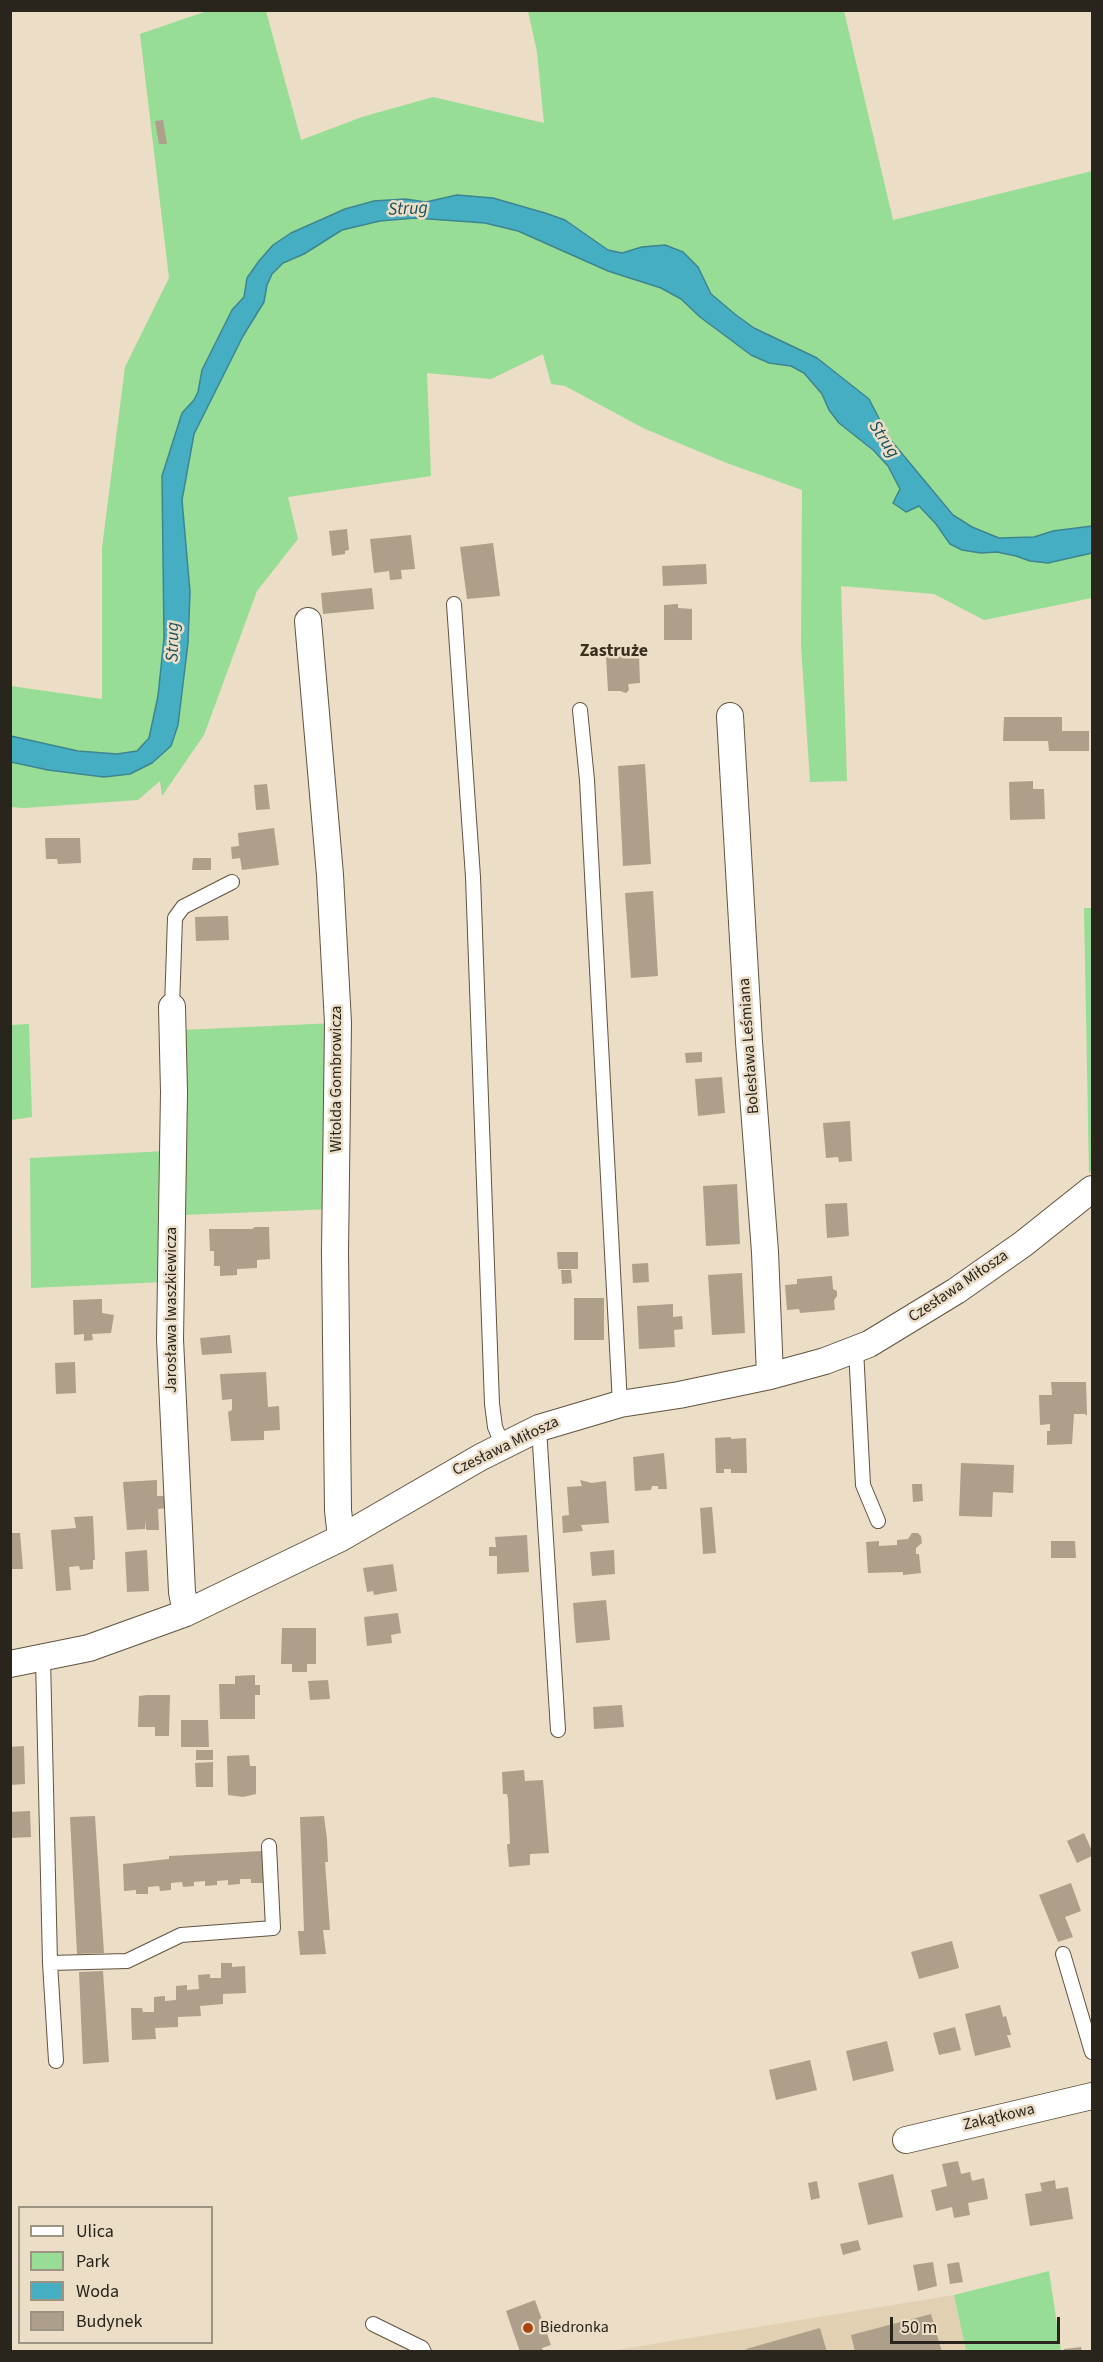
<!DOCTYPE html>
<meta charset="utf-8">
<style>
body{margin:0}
#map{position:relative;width:1103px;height:2362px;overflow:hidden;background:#ebddc6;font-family:"Source Sans 3",sans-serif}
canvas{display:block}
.frame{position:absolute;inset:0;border:12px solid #29241c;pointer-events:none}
.legend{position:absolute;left:18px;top:2206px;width:195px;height:138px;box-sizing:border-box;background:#ebddc6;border:2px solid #9d9382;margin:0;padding:8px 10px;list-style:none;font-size:18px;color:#29241c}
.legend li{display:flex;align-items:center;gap:12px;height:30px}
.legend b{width:30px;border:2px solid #9d9382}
.scale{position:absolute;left:890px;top:2317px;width:170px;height:27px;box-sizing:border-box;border:3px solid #29241c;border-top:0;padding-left:8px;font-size:18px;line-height:21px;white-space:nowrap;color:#29241c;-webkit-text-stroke:4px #ebddc6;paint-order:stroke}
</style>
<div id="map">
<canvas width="1103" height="2362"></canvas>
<div class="frame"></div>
<ul class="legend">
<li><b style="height:8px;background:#fff"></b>Ulica</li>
<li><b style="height:16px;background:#97dd96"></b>Park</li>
<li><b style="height:16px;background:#46aec2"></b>Woda</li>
<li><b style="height:16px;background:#ad9f8a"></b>Budynek</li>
</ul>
<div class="scale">50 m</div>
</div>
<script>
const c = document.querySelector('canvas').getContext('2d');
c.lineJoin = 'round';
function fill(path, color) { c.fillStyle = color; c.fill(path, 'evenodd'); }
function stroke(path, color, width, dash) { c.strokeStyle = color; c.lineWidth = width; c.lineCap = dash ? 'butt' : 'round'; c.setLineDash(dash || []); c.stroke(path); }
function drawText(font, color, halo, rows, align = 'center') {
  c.font = font + ' "Source Sans 3",sans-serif'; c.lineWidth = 5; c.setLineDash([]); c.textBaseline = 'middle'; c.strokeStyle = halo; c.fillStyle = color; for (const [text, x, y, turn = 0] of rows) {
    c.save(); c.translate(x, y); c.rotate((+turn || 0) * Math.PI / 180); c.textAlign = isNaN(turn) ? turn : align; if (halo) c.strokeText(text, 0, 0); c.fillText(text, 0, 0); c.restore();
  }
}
const built = new Path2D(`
 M954,2295L966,2351L604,2352L819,2317Z`);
const green = new Path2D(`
 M207,11H266L301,140L362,117L433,97L544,123L537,52L528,11H844L893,220L1092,171V526L1053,531L1034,537L999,538L972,527L954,515L889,438L869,399L794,347L754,328L736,315L710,294L698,267L683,252L665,245L642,247L622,254L608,250L565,220L494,198L457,195L426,202L405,199L312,225L291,233L246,283L244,297L232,310L202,370L198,392L194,400L182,413L162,476L164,638L158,696L149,738L137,751L117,754L78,751L11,736V686L102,699V548L125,367L169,278L140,34Z
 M415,218L485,223L518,231L608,271L661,288L681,299L700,317L751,355L769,363L791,366L804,373L822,394L829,410L888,466L912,509L919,506L936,524L950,544L962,550L981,553L997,552L1016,556L1030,561L1048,563L1092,553V598L984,620L934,594L841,586L847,781L810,782L801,645L802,490L724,462L643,428L565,386L551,384L543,354L491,379L427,373L431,476L288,497L298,539L257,591L204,735L162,796L160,781L138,800L24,808L11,807V762L48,770L74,772L171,746L178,725L188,643L190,592L182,500L194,434L208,404L243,336L264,302L267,285L272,274L283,263L304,254L342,230L380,221Z
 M1084,908H1092V1170L1089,1173Z
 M335,1023L334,1209L183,1215L182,1030Z
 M29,1024L32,1117L11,1120V1025Z
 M167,1151L164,1282L31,1288L30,1158Z
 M1049,2271L1061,2351H966L954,2295Z`);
const water = new Path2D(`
 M457,195L493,198L545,213L565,220L608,250L622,253L642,247L665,245L683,252L698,267L711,294L736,315L754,328L817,358L869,399L889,438L953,515L972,527L999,538L1034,537L1053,531L1092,526V553L1048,563L1030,561L1016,556L997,552L981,553L962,550L950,544L936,524L919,506L906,512L893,503L900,489L888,466L873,450L839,423L829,410L822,394L804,373L791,366L769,363L751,355L700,317L681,299L661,288L608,271L518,231L485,223L415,218L380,221L342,230L304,254L283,263L272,274L267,285L264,302L243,336L194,434L182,500L190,592L188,643L178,725L171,746L152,763L130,774L104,777L48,770L11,762V736L78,751L117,754L137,751L149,738L158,696L164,638L162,476L182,413L194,400L198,392L202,370L232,310L244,297L247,278L259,261L273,245L291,233L345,209L374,201L405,199L426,202Z`);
const building = new Path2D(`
 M163,120L167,144H159L155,121Z
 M347,529L349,550L345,551V554L332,556L329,531Z
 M411,535L415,569L401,570L402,579L390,580L389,571L374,573L370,539Z
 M493,543L500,596L467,599L460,547Z
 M706,564L707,584L663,586L662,566Z
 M372,588L374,609L323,614L321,593Z
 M678,604V608L692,609V640H664V605Z
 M639,655L640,683L628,684L629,690L626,693L620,691H608L606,656Z
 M1004,717H1062V731H1089V751H1049L1048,741H1003Z
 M645,764L651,864L623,866L618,766Z
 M1033,781V789H1044L1045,819L1010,820L1009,782Z
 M267,784L270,809L256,810L254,785Z
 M274,828L279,865L242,870L240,858L232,859L231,847L239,846L238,833Z
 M45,838H80L81,863L58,864L57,859H46Z
 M193,858H211V870H192Z
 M653,891L658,976L631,978L625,893Z
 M228,916L229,940L196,941L195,917Z
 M702,1052V1062L686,1063L685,1053Z
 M722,1077L725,1113L698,1116L695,1079Z
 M850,1121L852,1161L839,1162L838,1157L826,1158L823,1123Z
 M737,1184L740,1244L706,1246L703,1186Z
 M847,1203L849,1236L827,1238L825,1204Z
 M255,1227H269L270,1259L257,1260V1268L237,1269V1275L220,1276V1266H214V1251H210L209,1229H252Z
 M557,1252H578V1269H558Z
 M648,1263L649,1282L633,1283L632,1264Z
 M561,1270H571L572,1283L562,1284Z
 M742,1273L745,1333L712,1335L708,1275Z
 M832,1276L833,1289L837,1291V1296L834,1300L835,1310L800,1313L799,1309L787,1310L785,1285L797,1284V1279Z
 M574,1298H604V1340H574Z
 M102,1299V1313L114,1315L111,1333L92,1334L93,1340L84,1341V1334L74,1335L73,1300Z
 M673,1304V1317L682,1316L683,1329L674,1330L675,1347L639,1349L637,1306Z
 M230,1335L232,1353L202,1355L200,1338Z
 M75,1362L76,1393L56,1394L55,1363Z
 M266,1372L268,1407L279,1406L280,1430L264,1431V1440L231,1441L228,1412L232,1410V1399L222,1400L220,1374Z
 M1051,1382H1086L1087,1416L1085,1414H1074L1072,1444L1047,1445V1431H1050V1424L1040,1425L1039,1395H1052Z
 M731,1437V1439L746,1438L747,1473H731V1469H724V1473H716L715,1438Z
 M664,1453L667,1489H658V1486H652L651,1490L635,1491L633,1457Z
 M961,1463L1014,1465L1013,1493L993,1492L992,1517L959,1516Z
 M157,1480V1496H167V1508L158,1509L159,1530H146V1520L145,1529L127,1530L123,1482Z
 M580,1480L592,1483L606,1481L609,1523L581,1525L583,1531L563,1533L562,1516L569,1515L567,1487L582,1486Z
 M912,1484H922L923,1501L913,1502Z
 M712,1507L716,1553L703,1554L700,1508Z
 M93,1516L95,1560H93V1569L80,1570L79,1566L69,1567L71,1590L56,1591L51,1530L76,1528L74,1517Z
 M10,1533H20L23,1569H10Z
 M912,1533H918L921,1536L922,1543L916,1548V1554H919L921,1573L903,1575V1572L868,1573L866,1542L879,1541V1546L897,1545V1540L908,1539Z
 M527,1535L529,1572L497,1574V1556H489V1547H496L495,1537Z
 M1051,1541H1075L1076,1558H1051Z
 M147,1550L149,1591L127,1592L125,1552Z
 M614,1550L615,1574L592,1576L590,1552Z
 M393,1564L397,1591L374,1595L373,1591L367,1592L363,1568Z
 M606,1600L610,1640L576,1643L573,1603Z
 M398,1613L401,1633L391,1635L392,1643L367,1646L364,1617Z
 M282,1628H316V1664H307V1672H292V1664H281Z
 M255,1675V1685H260V1695H255V1719H220L219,1684H235V1676Z
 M328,1680L330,1699L310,1700L308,1681Z
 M147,1695H170L169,1736H155V1727H138L139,1696Z
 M622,1705L624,1727L594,1729L593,1707Z
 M181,1720H208L209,1747H181Z
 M24,1746L25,1784L10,1785V1747Z
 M196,1750H213V1760H196Z
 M249,1755L250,1766H256V1794L243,1797L228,1795L227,1756Z
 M213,1762V1787H196L195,1763Z
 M524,1770L525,1781L543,1780L549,1853L530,1854V1865L509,1867L507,1844H510L508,1799L507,1794H503L502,1772Z
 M30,1811L31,1837L10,1838V1812Z
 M95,1816L104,1953L77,1954L70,1817Z
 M324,1816L327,1839L328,1862H325L330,1930H323L326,1954L300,1955L298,1931H304L300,1817Z
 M1084,1833L1092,1851V1856L1077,1863L1067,1841Z
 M262,1851L263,1883H251V1879H240V1884L228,1885V1880L217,1881V1885L205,1886V1881L194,1882V1886L183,1887L182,1882L171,1883V1890L160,1891L159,1886L148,1887V1894H136V1890L124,1891L123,1864L169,1859V1856Z
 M1071,1883L1081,1911L1065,1917L1073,1937L1058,1942L1039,1895Z
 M952,1941L959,1968L919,1979L911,1952Z
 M221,1963H232V1967L245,1966L246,1993L223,1994V2004L200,2006L201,2016L178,2017V2027L155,2028L156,2039L132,2040L131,2008H142L143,2012H154V1997L165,1996V2001L176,2000V1986L187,1985V1990L199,1989L198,1975L210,1974V1978H221Z
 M103,1971L109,2062L83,2064L79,1972Z
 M1000,2005L1003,2017L1006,2016L1011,2035H1007L1011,2047L975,2056L965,2014Z
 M955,2027L961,2050L939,2055L933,2033Z
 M887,2041L894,2071L853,2081L846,2051Z
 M810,2060L817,2090L776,2100L769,2070Z
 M958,2161L961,2174L970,2172L972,2181L984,2178L988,2199L968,2203L970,2215L954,2218L952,2207L936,2211L931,2190L947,2186L942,2164Z
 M893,2174L903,2217L868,2225L858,2183Z
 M1055,2180L1056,2189L1068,2187L1073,2219L1030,2226L1025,2194L1042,2191L1040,2183Z
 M817,2181L820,2198L811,2200L808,2183Z
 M858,2240L861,2250L843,2255L840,2244Z
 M933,2262L937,2286L918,2291L913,2265Z
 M959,2262L963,2282L950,2284L947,2264Z
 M535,2300L551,2345L542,2348L543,2352H520L506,2311Z
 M931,2314L942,2352H855L851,2335Z
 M820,2328L827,2352H747L746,2349Z
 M1081,2347L1082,2352H1064V2349Z`);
const service = new Path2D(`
 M454,604L473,877L492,1404L495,1427L503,1446
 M580,710L587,780L620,1404
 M172,1007L175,918L183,907L232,882
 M856,1349L863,1485L878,1521
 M539,1428L558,1730
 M43,1658L50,1963L127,1961L181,1935L273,1928L269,1846
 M1063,1954L1092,2052
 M50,1963L56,2061
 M373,2324L422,2348L424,2352`);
const minor = new Path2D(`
 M308,621L330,875L338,1023L335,1252L338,1510L341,1538
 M730,716L749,1042L765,1252L770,1376
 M172,1007L174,1092L170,1339L182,1592L186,1613
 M10,1664L89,1648L186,1613L341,1538L481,1457L539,1428L620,1404L679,1395L770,1376L825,1361L869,1344L956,1291L1023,1244L1092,1189
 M906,2140L1092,2096`);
const markers = [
 [528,2328,6,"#a94511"]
];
const streetNames = [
 ["Bolesława Leśmiana",750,1046,-94],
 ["Witolda Gombrowicza",337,1079,-90],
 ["Czesława Miłosza",959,1287,-34],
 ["Jarosława Iwaszkiewicza",172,1310,-90],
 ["Czesława Miłosza",506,1447,-26],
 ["Zakątkowa",999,2118,-13]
];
const poiNames = [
 ["Biedronka",540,2328]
];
const waterNames = [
 ["Strug",408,210,-2],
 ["Strug",883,440,57],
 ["Strug",174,642,-89]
];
const neighbourhoodNames = [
 ["Zastruże",614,652]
];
fill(built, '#e2d0b2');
fill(green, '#97dd96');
fill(water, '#46aec2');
stroke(water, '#3d8590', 1.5);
fill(building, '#ad9f8a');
stroke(service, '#605440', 16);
stroke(minor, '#605440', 28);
stroke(service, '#fff', 14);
stroke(minor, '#fff', 26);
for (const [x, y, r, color] of markers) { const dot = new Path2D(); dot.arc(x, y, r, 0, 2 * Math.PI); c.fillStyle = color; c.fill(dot); stroke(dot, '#ebddc6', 2); }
drawText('16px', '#29241c', '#ebddc6', streetNames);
drawText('16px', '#29241c', '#ebddc6', poiNames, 'left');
drawText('italic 18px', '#15505b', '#ebddc6', waterNames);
drawText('bold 18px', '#3b301d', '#ebddc6', neighbourhoodNames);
</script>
